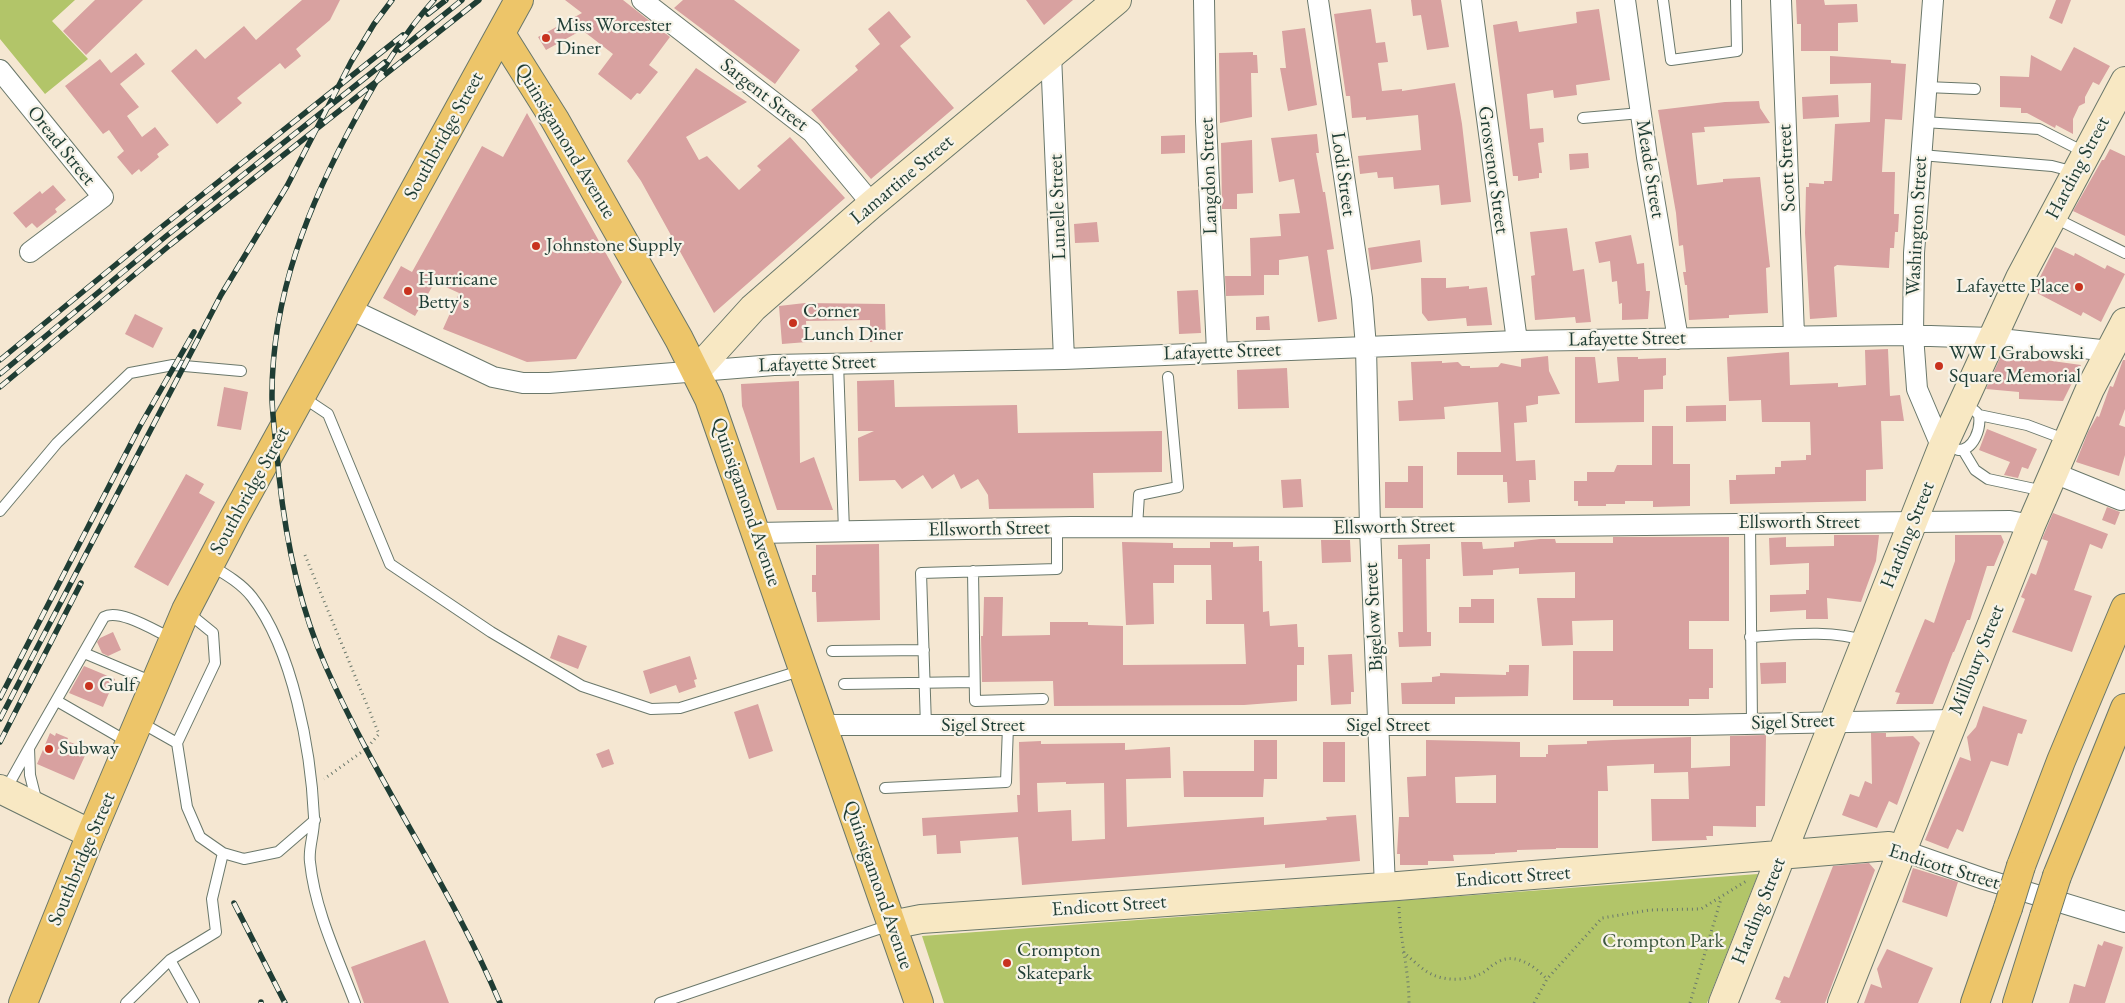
<!DOCTYPE html>
<style>
body{margin:0}
canvas{display:block;background:#f5e7d2}
</style>
<canvas width="2125" height="1003"></canvas>
<script>
const c = document.querySelector('canvas').getContext('2d');
c.lineJoin = 'round';
function fill(path, color) { c.fillStyle = color; c.fill(path, 'evenodd'); }
function stroke(path, color, width, dash) { c.strokeStyle = color; c.lineWidth = width; c.lineCap = dash ? 'butt' : 'round'; c.setLineDash(dash || []); c.stroke(path); }
function drawText(font, color, halo, rows, align = 'center') {
  c.font = font + ' "EB Garamond",serif'; c.lineWidth = 4.5; c.setLineDash([]); c.textBaseline = 'middle'; c.strokeStyle = halo; c.fillStyle = color; for (const [text, x, y, turn = 0] of rows) {
    c.save(); c.translate(x, y); c.rotate((+turn || 0) * Math.PI / 180); c.textAlign = isNaN(turn) ? turn : align; if (halo) c.strokeText(text, 0, 0); c.fillText(text, 0, 0); c.restore();
  }
}
const green = new Path2D(`
 M0,0H75L52,21L88,59L45,94L0,39Z
 M1758,874L1707,1003H944L922,936Z`);
const building = new Path2D(`
 M95,0H143L86,55L63,31Z
 M302,0H340L330,20L296,49L301,56L285,69L280,63L237,98L242,103L217,124L171,71L196,49L205,59L244,26L256,40Z
 M565,0H623L670,37L649,65L658,72L640,94L637,93L631,100L598,74L613,54L582,30L546,50L538,37L582,13Z
 M683,0H734L800,50L775,84L674,8Z
 M1026,0H1073L1044,25Z
 M1411,0H1441L1449,47L1427,50L1421,15L1413,16Z
 M1796,0H1824L1825,5L1857,4L1858,22L1838,23V51H1801V24H1797Z
 M2056,0H2071L2062,24L2049,18Z
 M1371,9L1376,43L1385,42L1388,62L1378,63L1382,91L1402,89V91L1455,83L1462,124L1471,202L1441,205L1439,185L1394,189L1393,177L1378,178L1377,172L1360,174L1358,156L1421,150L1418,115L1366,120V117L1352,118L1350,96H1346L1334,14Z
 M1599,9L1610,80L1576,85L1577,95L1554,98L1553,90L1527,94L1530,129L1543,128L1544,142L1538,143L1542,173H1539V178L1518,181V176H1513L1493,25L1517,21L1519,32L1577,23L1576,12Z
 M889,11L911,37L900,46L954,108L871,179L811,110L858,70L855,66L880,44L868,29Z
 M1305,28L1317,105L1288,111L1280,68H1286L1282,31Z
 M2074,47L2110,66L2099,85L2093,82L2085,97V103L2079,106L2073,119V134L2056,125L2055,128L2027,113H2021V108L2000,107V76L2029,77L2031,55L2061,71Z
 M1253,52V55H1257L1258,73H1251L1252,117L1220,123L1219,53Z
 M136,53L145,64L120,84L139,107L127,116L142,137L155,127L169,145L157,154L159,157L141,172L139,169L132,175L117,157L124,151L109,130L103,134L65,86L100,59L111,73Z
 M1830,56L1891,60V63L1906,64L1902,120L1885,119L1882,172H1895L1894,214H1899L1898,232H1895L1894,248H1890L1889,268L1837,265L1834,267L1837,317L1810,319L1805,233L1806,187H1809V183L1824,184V181H1832L1835,124L1870,122L1871,83L1830,84Z
 M696,68L747,102L686,137L699,160L707,156L739,190L761,170L757,166L790,137L845,198L714,313L641,181L627,161Z
 M1838,95L1839,117L1803,119L1802,97Z
 M1759,101L1760,108L1770,123L1704,127L1705,132L1692,133L1697,185L1723,182V179L1760,177L1770,267L1766,268L1768,313L1729,315V318L1689,320L1687,285H1685L1683,272H1686L1683,245L1679,246L1676,213L1658,110L1725,102Z
 M527,113L622,282L576,359L527,362L443,329L459,293L435,282L415,316L383,298L401,266L412,272L482,146L503,157Z
 M1317,134L1319,153H1316L1323,192H1325L1334,249L1327,250L1337,319L1318,322L1308,256L1279,260V275H1264V295L1226,296L1225,276H1251L1250,238L1281,236L1279,214L1300,213L1294,179L1279,182L1271,138Z
 M1185,135V153L1161,154V136Z
 M1252,140L1253,193L1237,194V209H1222L1221,143Z
 M2110,149L2125,156V236L2073,211L2102,160H2104Z
 M1588,153L1589,168L1570,170L1569,154Z
 M53,185L66,200L55,209L57,212L37,228L32,223L26,228L13,213L40,191L42,194Z
 M1097,222L1099,242L1075,243L1074,224Z
 M1567,228L1573,271L1584,269L1591,322L1576,323L1575,317L1535,320L1531,276L1535,275L1530,232Z
 M1631,235L1637,264L1644,263L1646,291H1650L1648,319L1622,320V303L1619,304L1617,281L1612,282L1610,261L1599,263L1595,242Z
 M1420,240L1422,262L1371,270L1368,248Z
 M2055,247L2074,256L2075,253L2105,269L2107,265L2125,274L2101,322L2083,312L2081,316L2035,292L2040,282L2038,281Z
 M1421,278H1446V288L1469,286V289L1487,287L1492,325L1467,326L1466,318L1428,321L1422,313Z
 M1198,290L1201,333L1179,334L1177,291Z
 M805,303L885,304L886,342H870V320L806,321L807,342L782,344L779,306Z
 M135,314L163,328L153,348L125,334Z
 M1269,316L1270,330H1256V317Z
 M1888,349L1890,396L1900,395L1904,421H1881L1883,469L1866,470V501L1730,504L1729,480H1736V475L1775,474V467H1781V461L1806,460V455H1811L1810,422H1762L1761,400L1729,401L1727,357L1789,352L1790,385L1838,383V387L1866,385L1865,350Z
 M2002,354L2081,365L2063,401L2019,399V392L1986,389Z
 M1548,356L1549,371L1560,394L1538,396V404L1526,406L1527,422L1514,423L1516,461L1535,460L1536,480H1529L1530,502L1508,503L1507,482H1503V475H1457V452H1501L1498,402L1444,407L1445,419L1399,421L1398,401L1413,400L1411,362L1442,361V363L1458,362L1462,366H1470V368L1498,367L1501,363L1521,367V359Z
 M1575,357H1595L1598,383L1619,381L1617,357H1638V359L1666,358V375L1663,376V389L1644,390V422L1575,423Z
 M2123,360H2125V409L2119,425L2125,427V455L2119,476L2076,462L2088,432L2097,416L2099,417L2110,386L2113,387Z
 M1287,368L1289,408L1238,409L1237,370Z
 M894,380L895,407L1017,405L1018,433L1162,431V472L1093,473L1094,508L989,509L988,495L978,479L961,489L954,474L932,489L923,475L902,489L895,480L859,481L858,438L874,431H858L857,381Z
 M799,381L800,463L814,457L833,510H777L742,406L741,384Z
 M224,387L248,392L241,430L217,426Z
 M1726,405V421L1686,422V406Z
 M1652,426H1673V464H1690V506L1653,507V501H1625V504H1606V506H1578V501H1574V481H1587V472H1614L1617,465H1652Z
 M1987,429L2037,449L2028,469L2022,467L2018,478L2004,475L2010,462L1979,450Z
 M1408,466H1423V508H1385V482H1408Z
 M186,474L204,484L199,493L215,502L168,586L134,567Z
 M1301,479L1303,507L1283,508L1281,480Z
 M2107,507L2120,512L2115,525L2102,520Z
 M2053,513L2108,534L2102,549L2090,544L2074,590L2092,596L2072,652L2012,632L2025,599L2021,597L2031,573L2036,575L2048,541L2042,539Z
 M1834,535H1879L1876,561L1861,602L1827,598L1828,619H1806V610L1770,612V595L1806,594V590H1809V563L1770,565L1769,538L1786,537V547L1834,546Z
 M1955,535H2001L2004,542L1994,566H1987L1970,620H1967L1954,652H1953L1933,704H1896L1900,693L1895,692L1925,619L1934,623L1955,561Z
 M1613,537H1729V621H1689V649H1713V688H1709V699H1689V706H1613V700H1573V651H1613V620L1572,621L1573,645L1542,646L1537,598H1575V572L1519,574V568L1493,570V575L1463,576L1461,542H1482L1483,549L1514,547V542L1540,539H1555L1556,543H1613Z
 M1321,540H1350L1351,562L1322,563Z
 M1122,542L1173,543V548H1210V542H1233V547L1259,546V561H1262L1263,612L1269,611L1270,626L1297,624L1298,647H1304V665H1297V701L1244,705L1054,706L1053,681L982,682L981,636H983L984,597H1003L1002,636L1050,635V622H1088V625L1123,626V665L1246,664L1244,624H1206V600H1212L1211,565H1174V583H1153L1154,624L1126,625Z
 M879,544L880,620L817,622L816,592H812V575H816V545Z
 M1430,544V559H1426L1427,632H1431V646L1399,647L1398,632H1403L1402,559H1398V545Z
 M1471,599H1494V623H1459V607H1471Z
 M113,632L121,650L108,656L102,653L97,642L100,638Z
 M558,635L587,646L578,669L550,658Z
 M1352,654L1354,692H1351V704L1331,705L1328,655Z
 M690,656L697,679L694,680L696,687L679,693L676,685L650,694L643,671Z
 M1786,662V683L1761,684L1760,663Z
 M1509,665H1529L1528,696L1455,697V704H1402L1401,683L1432,682V677L1440,676V673L1506,675V672H1509Z
 M84,666L115,679L103,707L69,693Z
 M758,704L773,751L749,759L734,712Z
 M1983,706L2027,720L2022,734L2018,733L2008,766L1991,761L1963,832L1957,829L1948,849L1925,840L1960,757L1971,761L1967,737L1976,727Z
 M50,733L55,736L56,733L68,738L67,741L88,749L74,780L37,764Z
 M1871,733H1886V737L1913,736L1920,743L1897,805L1889,801L1877,828L1842,815L1850,794L1859,797L1865,781L1872,784Z
 M1766,735L1765,806H1756V827L1713,826V836H1706L1707,840L1652,841L1651,799H1689L1688,772L1654,773V764L1607,766L1608,791H1598V848H1556V849L1517,850V852L1495,853V854L1453,855L1454,861H1428V865H1400V854H1397L1399,817H1409L1407,777L1426,776V740L1520,742V757H1546V754H1548V745L1587,744V741L1691,737V768L1730,766V736ZM1496,775V803H1456L1455,777Z
 M1254,740H1277V779H1264L1263,797H1184L1183,771H1254Z
 M1041,741V744L1125,743V750L1170,747L1171,778L1126,779L1127,827L1264,817V825L1327,820L1326,817L1356,815L1360,861L1285,868V864L1022,885L1018,837L960,841L961,853L937,854L936,835L923,836L922,818L1018,812L1017,795H1020L1019,742ZM1066,782V784L1104,783L1105,839L1072,841L1071,810L1038,812L1037,783Z
 M1323,742H1345V782H1323Z
 M609,749L614,764L602,768L596,754Z
 M1869,863L1875,870L1825,1003H1780L1781,1001L1775,999L1784,976L1789,978L1833,866Z
 M1913,868L1958,882L1947,917L1902,902Z
 M425,940L449,1003H364L351,967Z
 M2104,941L2123,947L2105,1003H2069L2074,984L2085,987L2098,944L2102,946Z
 M1887,949L1933,968L1918,1003H1864L1871,984L1882,988L1877,969Z`);
const path = new Path2D(`
 M305,555L379,734L366,749L324,779
 M1399,907C1400,940 1409,970 1409,1003
 M1403,952C1412,959 1421,969 1431,974C1445,981 1466,981 1480,974C1486,972 1490,966 1496,963C1515,951 1534,966 1547,979
 M1534,1003L1547,979L1602,918L1650,910L1701,909L1748,880
 M1690,1003L1721,899`);
const lane = new Path2D(`
 M1663,0L1671,60L1737,51L1736,0
 M1926,87L1975,89
 M1583,118L1641,113
 M1923,122L2039,129L2086,153
 M1921,155L2052,166L2075,172
 M2053,217L2125,253
 M838,363L844,531
 M301,396L328,414L390,564L491,632L582,686L651,709L680,708L803,670
 M1979,415L2027,425L2067,440
 M1958,450C1974,450 1981,429 1979,415L1975,411
 M1963,450L1975,470L1988,479L2044,491
 M0,511L57,443L130,373L173,365L241,371
 M1750,523L1752,723
 M1137,527L1139,495L1178,487L1168,377
 M210,565C225,574 241,583 252,597C293,650 311,751 314,817C315,832 308,848 310,862C315,911 338,958 355,1003
 M973,571L975,701L1043,699
 M1750,637C1784,635 1833,629 1865,641
 M832,651L924,650
 M84,653L153,682
 M844,684L974,682
 M57,701L128,742
 M140,722L177,743L187,807L200,837L223,853L244,859L278,852L315,820
 M926,726L921,573L1057,569V528
 M177,743L215,663L213,633L186,611
 M29,748L104,617C120,608 157,632 173,639
 M885,788L1006,782L1008,726
 M5,791L29,748L30,775L37,803
 M170,960L194,1003
 M126,1003L170,960L216,932L212,899L223,853
 M660,1003L890,925`);
const street = new Path2D(`
 M642,0L812,132L872,204
 M1204,0L1206,121L1217,351
 M1318,0L1362,298L1366,347L1370,528L1385,887
 M1471,0L1517,341
 M1625,0L1647,157L1678,339
 M1781,0L1794,335
 M1933,0L1914,253L1913,335L1917,389L1942,448
 M1051,55L1064,359
 M0,70L103,197L30,252
 M350,309L493,377L523,383H549L774,365L1064,359L1517,341L1900,335L1991,338L2110,351
 M2054,473L2121,500
 M757,533L1071,527L1370,528L2010,521L2031,525
 M823,725H1694L1953,720
 M1904,851L1984,879L2125,922`);
const secondary = new Path2D(`
 M696,371L753,308L872,204L1117,0
 M0,789L91,834
 M891,925L921,919L1398,886L1889,846L1904,851
 M1723,1003L1942,448L2020,278L2125,81
 M1842,1003L2031,525L2090,389L2125,322`);
const primary = new Path2D(`
 M501,34L555,120L679,339L709,399L919,1003
 M23,1003L91,834L186,610L234,518L519,0`);
const highway = new Path2D(`
 M2021,866L2061,761L2125,608
 M2057,876L2125,708
 M1975,1003L2008,908
 M2017,1003L2044,917`);
const rail = new Path2D(`
 M434,0C403,34 380,74 358,114C309,203 271,296 272,399C273,425 277,451 279,476C286,542 299,606 326,667C377,783 451,887 500,1003
 M428,14L446,0
 M400,50L462,0
 M0,360L159,229L403,35
 M0,374L165,237L385,62
 M0,387L170,245L479,0
 M0,698L140,426L194,332
 M0,719L221,295L287,186L351,62L374,24L392,0
 M0,742L81,583
 M234,903L285,1003
 M261,1002V1003`);
const highwayBridge = new Path2D(`
 M2008,908L2021,866
 M2044,917L2057,876`);
const markers = [
 [546,38,5,"#c8321e"],
 [536,246,5,"#c8321e"],
 [2079,287,5,"#c8321e"],
 [408,291,5,"#c8321e"],
 [793,323,5,"#c8321e"],
 [1939,366,5,"#c8321e"],
 [89,686,5,"#c8321e"],
 [49,749,5,"#c8321e"],
 [1007,963,5,"#c8321e"]
];
const poiNames = [
 ["Miss Worcester",556,26],
 ["Diner",556,49],
 ["Johnstone Supply",546,246],
 ["Hurricane",418,280],
 ["Betty's",418,303],
 ["Lafayette Place",2069,287,"right"],
 ["Corner",803,312],
 ["Lunch Diner",803,335],
 ["WW I Grabowski",1949,354],
 ["Square Memorial",1949,377],
 ["Gulf",99,686],
 ["Subway",59,749],
 ["Crompton",1017,951],
 ["Skatepark",1017,974]
];
const streetNames = [
 ["Sargent Street",764,95,38],
 ["Southbridge Street",444,136,-61],
 ["Quinsigamond Avenue",565,141,59],
 ["Oread Street",61,146,51],
 ["Scott Street",1787,168,-93],
 ["Harding Street",2078,168,-62],
 ["Meade Street",1650,169,81],
 ["Grosvenor Street",1493,170,82],
 ["Lodi Street",1343,174,82],
 ["Langdon Street",1209,176,-92],
 ["Lamartine Street",902,180,-40],
 ["Lunelle Street",1058,207,-92],
 ["Washington Street",1917,226,-87],
 ["Lafayette Street",1627,339,-1],
 ["Lafayette Street",1222,352,-2],
 ["Lafayette Street",817,364,-2],
 ["Southbridge Street",250,491,-61],
 ["Quinsigamond Avenue",746,502,71],
 ["Ellsworth Street",1799,523],
 ["Ellsworth Street",1394,527,-1],
 ["Ellsworth Street",989,529,-1],
 ["Harding Street",1908,535,-68],
 ["Bigelow Street",1374,617,-93],
 ["Millbury Street",1977,660,-68],
 ["Sigel Street",1793,722,-2],
 ["Sigel Street",983,726],
 ["Sigel Street",1388,726],
 ["Southbridge Street",82,859,-67],
 ["Endicott Street",1944,867,17],
 ["Endicott Street",1513,877,-4],
 ["Quinsigamond Avenue",878,885,71],
 ["Endicott Street",1109,906,-4],
 ["Harding Street",1759,911,-68]
];
const parkNames = [
 ["Crompton Park",1663,942]
];
fill(green, '#b2c569');
fill(building, '#d8a1a0');
stroke(lane, '#6a786b', 12);
stroke(street, '#6a786b', 22);
stroke(secondary, '#6a786b', 30);
stroke(primary, '#6a786b', 30);
stroke(highway, '#6a786b', 30);
stroke(path, '#6a786b', 3, [1, 4]);
stroke(lane, '#fff', 10);
stroke(street, '#fff', 20);
stroke(secondary, '#f8e8c3', 28);
stroke(primary, '#edc569', 28);
stroke(highway, '#edc569', 28);
stroke(rail, '#1f3d34', 5.5);
stroke(rail, '#f7f3e8', 4, [11]);
stroke(highwayBridge, '#6a786b', 30, []);
stroke(highwayBridge, '#edc569', 28);
for (const [x, y, r, color] of markers) { const dot = new Path2D(); dot.arc(x, y, r, 0, 2 * Math.PI); c.fillStyle = color; c.fill(dot); stroke(dot, '#f7f3e8', 2); }
drawText('20px', '#1f3d34', '#f7f3e8', poiNames, 'left');
drawText('20px', '#1f3d34', '#f7f3e8', streetNames);
drawText('20px', '#3c583f', '#f7f3e8', parkNames);
</script>
